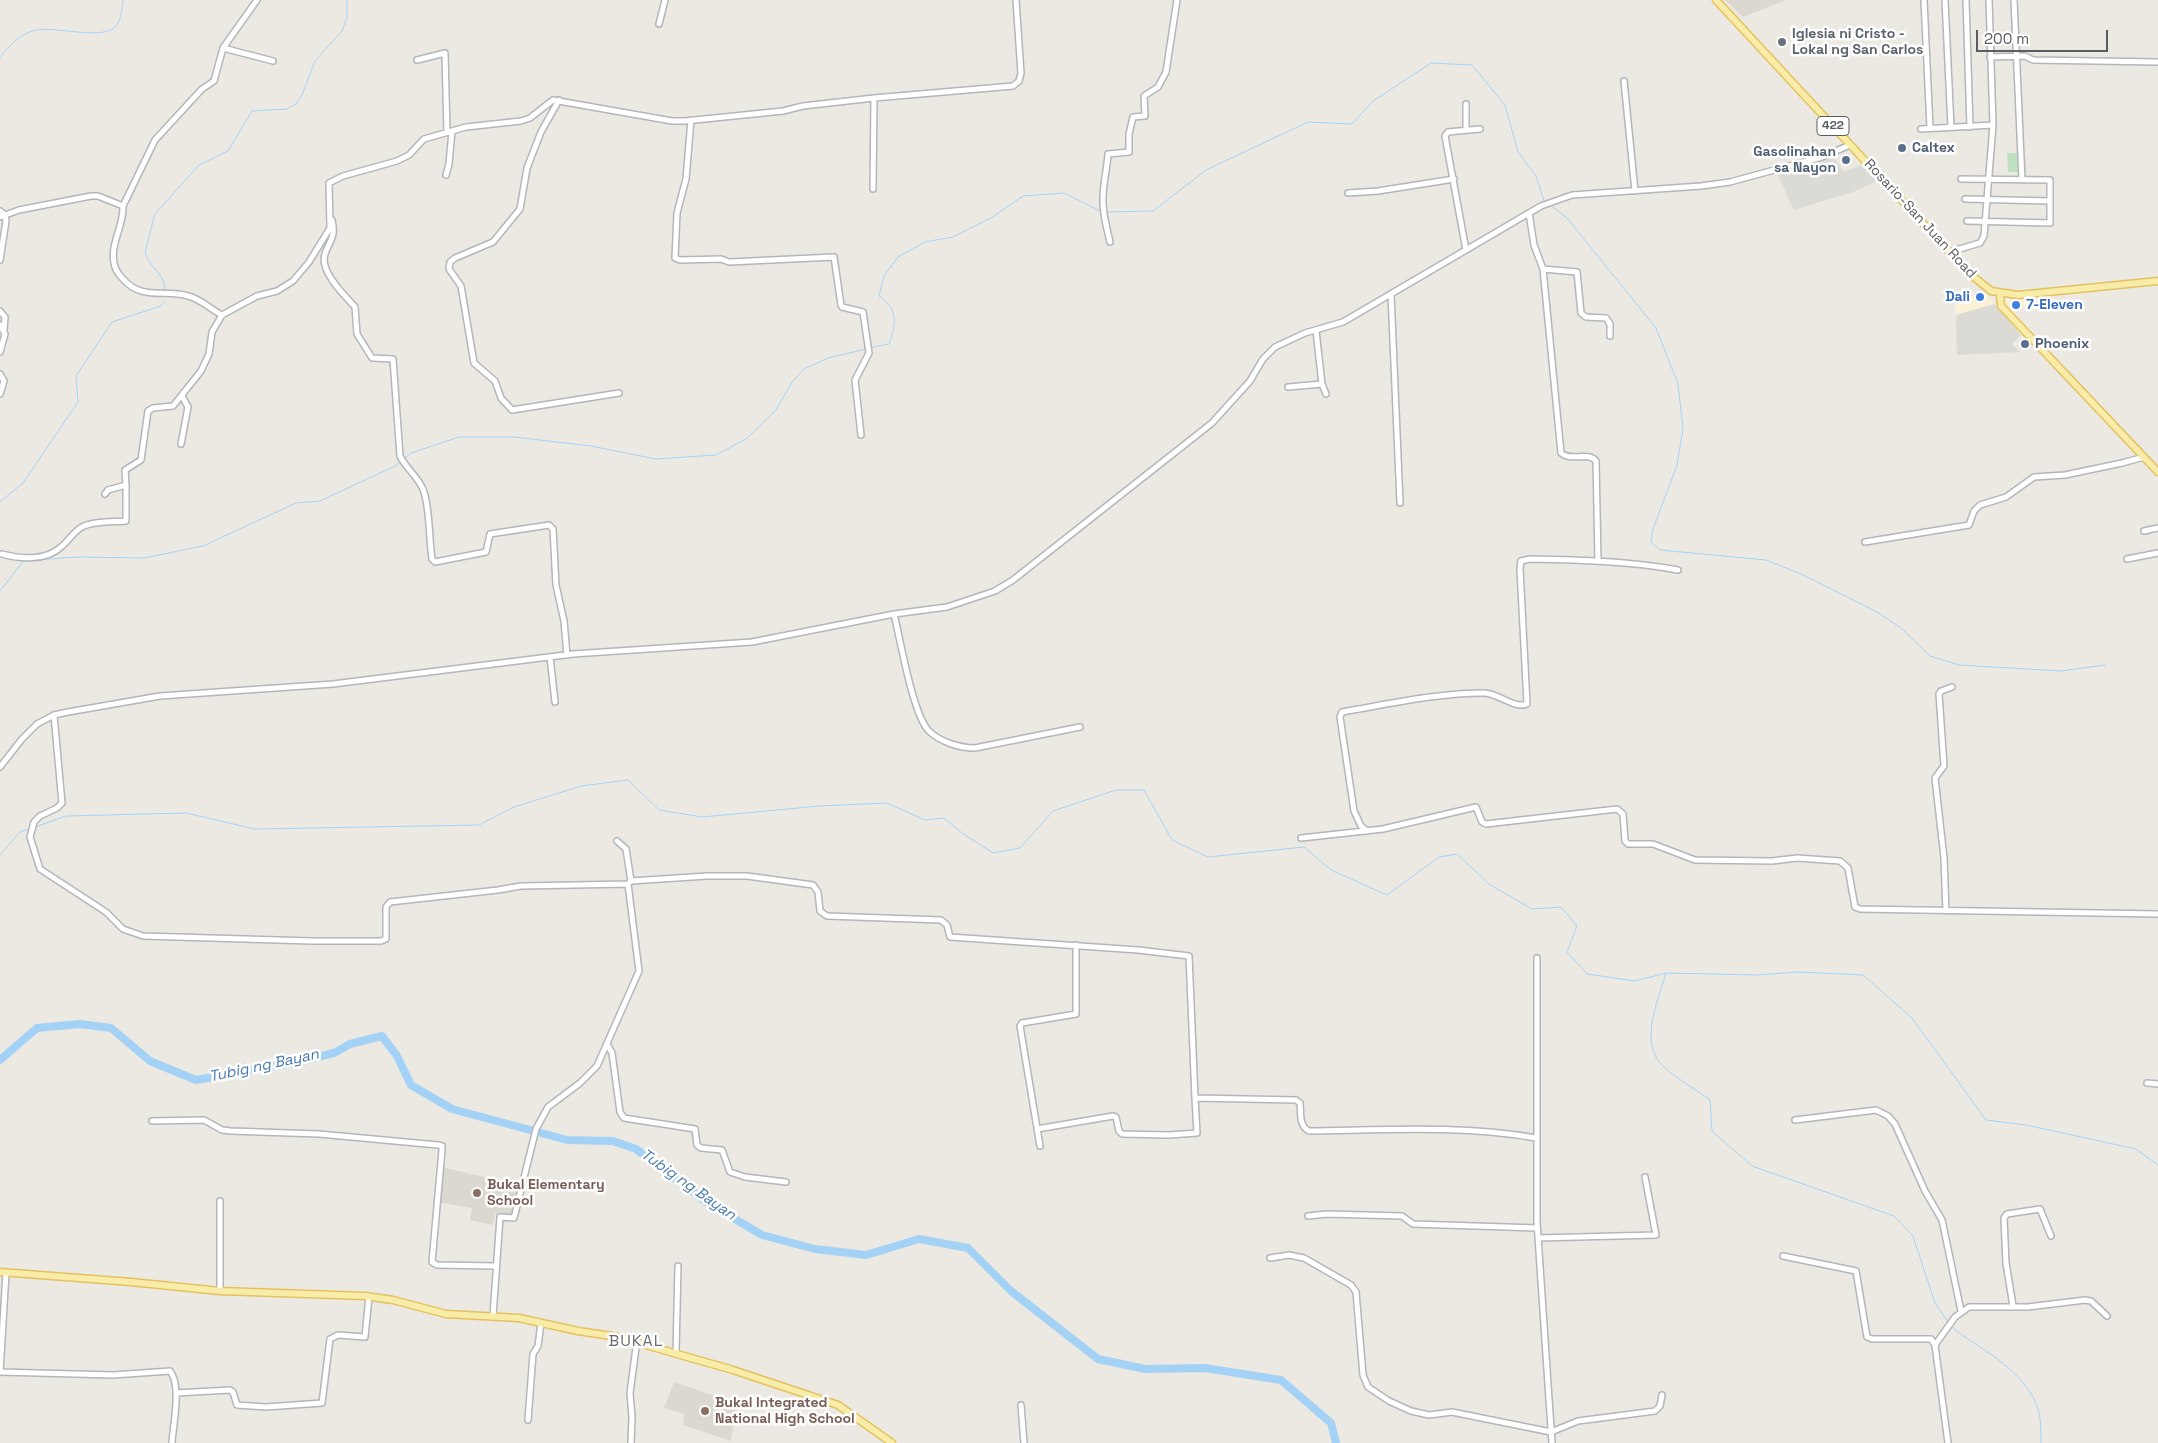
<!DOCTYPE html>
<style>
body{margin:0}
#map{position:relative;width:2158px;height:1443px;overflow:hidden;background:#ebe9e1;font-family:"Space Grotesk",sans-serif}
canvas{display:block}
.scale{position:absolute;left:1976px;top:30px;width:132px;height:22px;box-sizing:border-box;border:2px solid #595c60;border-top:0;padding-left:6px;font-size:15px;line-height:18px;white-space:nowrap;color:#595c60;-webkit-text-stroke:4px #fff;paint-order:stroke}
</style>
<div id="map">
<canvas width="2158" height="1443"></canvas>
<div class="scale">200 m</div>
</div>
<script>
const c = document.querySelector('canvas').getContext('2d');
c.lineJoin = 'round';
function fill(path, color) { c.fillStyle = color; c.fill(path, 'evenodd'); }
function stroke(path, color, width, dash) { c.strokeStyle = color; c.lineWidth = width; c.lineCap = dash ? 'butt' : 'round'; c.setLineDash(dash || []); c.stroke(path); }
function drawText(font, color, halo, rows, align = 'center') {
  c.font = font + ' "Space Grotesk",sans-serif'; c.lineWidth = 5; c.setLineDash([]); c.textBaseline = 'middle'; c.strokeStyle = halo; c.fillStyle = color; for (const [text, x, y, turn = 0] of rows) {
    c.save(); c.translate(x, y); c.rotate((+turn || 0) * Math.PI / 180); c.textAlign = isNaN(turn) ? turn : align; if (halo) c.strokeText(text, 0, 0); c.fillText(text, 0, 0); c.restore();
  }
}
const commercial = new Path2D(`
 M1985,293L1994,304L1956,315L1955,300Z
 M2034,297L2035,304L2013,313L2001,300Z`);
const industrial = new Path2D(`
 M1833,156L1844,172L1863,164L1877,181L1853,192L1794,210L1777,174Z
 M1994,304L2021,335L2012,344L2020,352L1957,355L1956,315Z`);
const education = new Path2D(`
 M1725,0H1786L1743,17Z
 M442,1167L518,1185L512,1217L495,1213L493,1225L470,1220L472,1208L437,1202Z
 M674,1382L736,1403L731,1441L683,1425L684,1414L664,1408Z`);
const green = new Path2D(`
 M2007,153H2018V172H2008Z`);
const stream = new Path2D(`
 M0,57C10,46 20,33 36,30C55,26 104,41 116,26C122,18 122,9 123,0
 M1550,205L1567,218L1656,328L1678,384L1683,429L1677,465L1653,529L1651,542L1660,550L1766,560L1801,574L1877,612L1901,628L1930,656L1959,665L2061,671L2105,665
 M1106,212L1153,211L1206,170L1308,122L1352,124L1373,101L1431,63L1472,65L1505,105L1518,152L1536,176L1544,201
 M165,291C166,274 148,267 145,252L155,214L199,165L228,151L252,111L287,109L296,104L302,95L315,61L342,31L347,18V0
 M870,348L889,344C896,324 899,309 879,296L884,276L898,257L925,242L953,237L991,218L1023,196L1064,193L1102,212
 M405,458L411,453L459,437H514L591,446L656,459L716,455L746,439L775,411L793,381L804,369L828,358L866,349
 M0,502L23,483L78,402L76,376L112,322L161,306L165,301
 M36,560L77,557L144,558L203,546L296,503L320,501L395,466L402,461
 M0,591L24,560H30
 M35,827L66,816L186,813L255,829L479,825L514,807L581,786L628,780L659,810L702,817L819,806L887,803L925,820L944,818L962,833L993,853L1020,848L1053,811L1116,790H1144L1172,840L1208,857L1304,847L1331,870L1387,895L1439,857L1457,854L1489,884L1532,909L1561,907L1577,926L1567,952L1587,974L1635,981L1666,973L1758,975L1797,972L1863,975L1912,1018L1986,1120L2026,1125L2136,1149L2158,1165
 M0,855L20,832L29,829
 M1666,973C1659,998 1640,1039 1660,1063C1672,1076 1695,1089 1710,1100L1712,1131L1752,1166L1894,1216L1913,1236L1935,1303L1948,1322
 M1951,1325L1955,1330C1986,1352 2028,1373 2039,1412C2041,1422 2041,1433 2041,1443`);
const river = new Path2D(`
 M0,1060L37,1028L80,1024L111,1028L150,1061L196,1080L293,1063L334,1053L350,1044L382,1036L397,1056L411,1085L452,1109L567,1140L613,1141L636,1149L708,1203L762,1235L815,1249L866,1255L919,1239L968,1248L1011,1291L1098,1359L1145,1369L1205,1368L1281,1380L1331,1423L1336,1443`);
const minor = new Path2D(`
 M1924,0L1930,128
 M1945,0L1951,127
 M1966,0L1970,127
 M2014,0L2022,180
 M659,24L665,0
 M223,48L273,61
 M1990,57L2025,56L2033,60L2158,62
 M417,60L445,53L447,132
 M1624,81L1635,191
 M559,100L541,132L527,168L520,209L493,242L455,258L450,262L449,269L461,286L474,363L495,381L501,398L512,410L619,393
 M1466,104V130
 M691,120L686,179L677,213L675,258L680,260L721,259L729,262L834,257L841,305L842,307L863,312L869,353L855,380L861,435
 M1921,129L1993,125
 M446,175L449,164L452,131
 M1961,179L2050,180V223L1967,221
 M873,189L874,98
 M1348,193L1378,191L1454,179
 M1965,199L2050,201
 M123,206C124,225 110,244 114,263C115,269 119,275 123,279C142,301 165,289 188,296C201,299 210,309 222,315
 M0,211L5,215L6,221L0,260
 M1529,213L1534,245L1543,269L1561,453C1571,462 1588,451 1596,461L1598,560
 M0,217L19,210L91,196H98L123,206L155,140L202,89L214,81L223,48L257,0
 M332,220C336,238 330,239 325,254C319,271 345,296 355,307L357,334L372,358L393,359L400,456C406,469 420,478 424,492C430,511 429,539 432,559L435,562L486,552L490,534L549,525L553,529L556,585L564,621L567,655
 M1110,242C1107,228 1102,213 1103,198C1103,184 1107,169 1108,154L1129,152V134L1133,117L1145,116L1144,96L1158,87L1166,72L1177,0
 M1466,250L1445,136L1448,132L1480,129
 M1949,252L1980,243L1984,236L1993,125L1989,0
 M1543,269L1577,272L1581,313L1586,317L1606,318L1610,324V336
 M1391,294L1400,503
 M0,311L5,317L4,330
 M0,325L5,334L0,352
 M1316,331L1322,384L1326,394
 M0,374L4,381L0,394
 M1288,387L1322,384
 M181,444L188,407L182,396
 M105,494L108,490L126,485L125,470L141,460L148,411L153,408L173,406L201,371L209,354L212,332L222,315L257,296L277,291L293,281L309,262L330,228L329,183L343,176L397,161L409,155L424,139L466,127L521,121L530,118L553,100L672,121H685L783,111L803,106L874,98L1013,86L1019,81L1021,73L1016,0
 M2144,531L2158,528
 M1865,542L1969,525L1974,511L1980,505L2006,497L2034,477L2065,475L2122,463L2144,457
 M2,554C20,559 46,561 61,547C69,541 74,530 84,526C95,521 113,522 126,521V485
 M2127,559L2158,553
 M894,614C900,638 913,716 929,731C940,742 960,748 975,748L1080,727
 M550,657L555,702
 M54,715L62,803L57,808L40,816L34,822L30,837L40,869L106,912L123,929L143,936L312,941H381L386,939V907L390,902L498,890L521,886L628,884
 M0,767L22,739L37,724L54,715L68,712L160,696L333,684L573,654L752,642L894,614L947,607L995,591L1013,580L1212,423L1250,381L1263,359L1275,347L1305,333L1343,322L1541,206L1572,195L1701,186L1730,182L1822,157L1850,145
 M1367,831L1361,826L1354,811L1340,717L1342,712C1389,704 1437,693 1484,693C1498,693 1514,709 1527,704L1520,569L1521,561L1530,559C1580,560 1629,561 1678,570
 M1301,838L1383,829L1476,807L1482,822L1486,824L1617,809L1623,814L1625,841L1628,844H1653L1695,860L1772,861L1797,858L1840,861L1848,868L1855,907L1860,909L2158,914
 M617,841L626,849L631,881
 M1946,911L1944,858L1935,778L1944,766L1939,694L1941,691L1952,687
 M1537,958V1222L1552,1443
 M607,1044L612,1053L620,1112L624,1118L695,1129L697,1145L701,1148L722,1150L730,1172L745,1177L786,1182
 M2147,1083L2158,1084
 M1795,1120L1876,1110L1888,1116L1895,1124L1925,1191L1942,1220L1961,1311
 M152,1121L204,1120L222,1130L231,1131L319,1134L438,1145L442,1146V1150L432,1262L437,1265L496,1266
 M1037,1129L1113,1116L1116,1117L1119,1131L1122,1134L1169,1135L1197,1133L1195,1098
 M1040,1146L1020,1026L1022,1023L1076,1014V945
 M1308,1216L1327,1214L1402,1216L1413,1224L1537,1228
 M1538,1238L1656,1235L1645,1177
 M1783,1256L1856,1271L1867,1337L1872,1339H1931L1935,1345L1948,1443
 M1270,1258L1289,1255L1304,1258L1351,1285L1356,1292L1363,1375L1368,1387L1389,1401L1411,1411L1429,1415L1452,1412L1551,1432L1578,1421L1655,1411L1660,1406L1662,1395
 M6,1273L0,1372L113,1375L170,1371C182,1386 173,1424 172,1443
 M220,1291V1201
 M2013,1306L2006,1263L2004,1218L2007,1214L2040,1209L2051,1236
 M493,1316L500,1217L514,1218L536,1129L548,1107L580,1083L597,1066L639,971L628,884L631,881L707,876H747L813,885L818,892L820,911L827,916L941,920L947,925L950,937L1138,950L1189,956L1195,1098L1296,1100L1300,1103C1301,1114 1299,1126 1309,1131C1385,1130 1462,1125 1536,1138
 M1935,1345L1955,1317L1969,1307H2028L2085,1300L2091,1301L2107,1316
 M676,1352L678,1266
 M176,1393L230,1390L233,1392L237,1405L266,1407L322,1403L330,1339L338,1335L365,1337L369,1296
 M1021,1405L1024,1443
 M528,1420L533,1354L538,1346L541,1323
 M631,1443L632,1417L630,1393L637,1340`);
const major = new Path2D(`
 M1716,0L1969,273L1991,291L2018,295L2158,281
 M2000,294L2001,306L2158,472
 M0,1272L131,1282L220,1291L365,1296L393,1300L446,1314L519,1318L578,1331L618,1337L733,1370L838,1405L892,1443`);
const markers = [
 [1782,42,5,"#6b7280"],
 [1902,148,5,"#5c6f8a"],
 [1846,160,5,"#5c6f8a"],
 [1980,297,5,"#3f7fe0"],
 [2016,305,5,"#3f7fe0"],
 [2025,344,5,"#5c6f8a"],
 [477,1193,5,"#8d6e63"],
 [705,1411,5,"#8d6e63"]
];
const shields = [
 [1833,126,32]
];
const shieldNames = [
 ["422",1833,126]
];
const worshipNames = [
 ["Iglesia ni Cristo -",1792,34],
 ["Lokal ng San Carlos",1792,50]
];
const serviceNames = [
 ["Caltex",1912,148],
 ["Gasolinahan",1836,152,"right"],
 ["sa Nayon",1836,168,"right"],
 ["Phoenix",2035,344]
];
const streetNames = [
 ["Rosario-San Juan Road",1920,219,47]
];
const shopNames = [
 ["Dali",1970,297],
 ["7-Eleven",2026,305,"left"]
];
const educationNames = [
 ["Bukal Elementary",487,1185],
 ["School",487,1201],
 ["Bukal Integrated",715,1403],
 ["National High School",715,1419]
];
const waterNames = [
 ["Tubig ng Bayan",264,1066,-12],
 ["Tubig ng Bayan",688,1185,35]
];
const quarterNames = [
 ["BUKAL",636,1342]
];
fill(commercial, '#faf2d6');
fill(industrial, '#dcdad5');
fill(education, '#dbd8cf');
fill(green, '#bfe1bf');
stroke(stream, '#a4d2f7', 1);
stroke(river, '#a4d2f7', 8);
stroke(minor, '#b3b6ba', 8);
stroke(major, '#e5c160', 9);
stroke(minor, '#fff', 5);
stroke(major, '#f8eca9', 6);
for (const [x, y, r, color] of markers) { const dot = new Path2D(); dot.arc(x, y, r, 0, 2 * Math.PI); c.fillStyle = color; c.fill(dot); stroke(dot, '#fff', 2); }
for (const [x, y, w] of shields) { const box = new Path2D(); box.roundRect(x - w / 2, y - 9.5, w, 19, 4); c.fillStyle = '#fff'; c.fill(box); stroke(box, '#595c60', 1); }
drawText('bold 12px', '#595c60', null, shieldNames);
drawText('bold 14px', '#5b616d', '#fff', worshipNames, 'left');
drawText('bold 14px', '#4e5e75', '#fff', serviceNames, 'left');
drawText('14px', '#595c60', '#fff', streetNames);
drawText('bold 14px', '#366cbe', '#fff', shopNames, 'right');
drawText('bold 14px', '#785e54', '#fff', educationNames, 'left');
drawText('italic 15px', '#4779af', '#fff', waterNames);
c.letterSpacing = '1px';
drawText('16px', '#6a6e72', '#fff', quarterNames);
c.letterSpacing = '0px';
</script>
